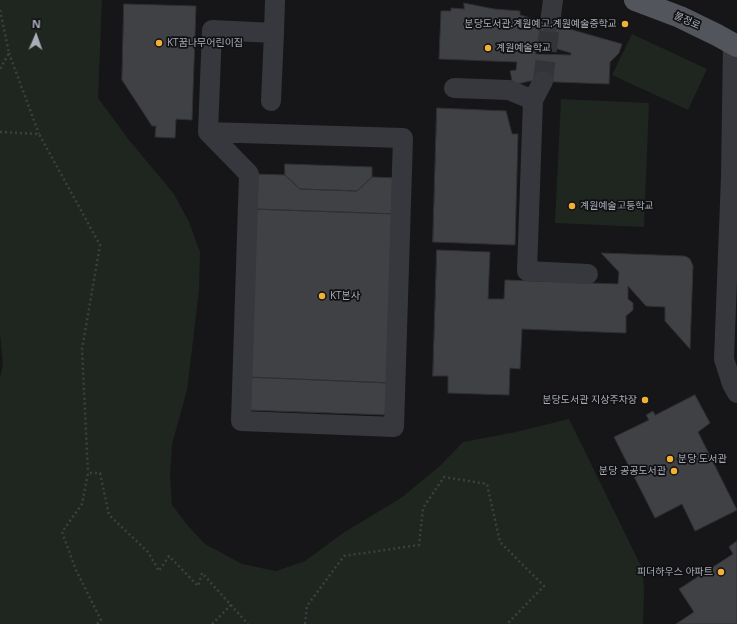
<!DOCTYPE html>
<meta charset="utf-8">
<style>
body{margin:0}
#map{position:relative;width:737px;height:624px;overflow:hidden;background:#161618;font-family:"Open Sans",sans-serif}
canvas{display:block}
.north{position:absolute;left:16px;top:16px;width:40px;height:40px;-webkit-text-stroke:3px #111113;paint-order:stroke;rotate:2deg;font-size:11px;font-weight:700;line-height:16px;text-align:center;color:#a8adb8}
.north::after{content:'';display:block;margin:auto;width:14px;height:18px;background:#a8adb8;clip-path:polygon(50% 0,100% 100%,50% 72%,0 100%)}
</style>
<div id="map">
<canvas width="737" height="624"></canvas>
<div class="north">N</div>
</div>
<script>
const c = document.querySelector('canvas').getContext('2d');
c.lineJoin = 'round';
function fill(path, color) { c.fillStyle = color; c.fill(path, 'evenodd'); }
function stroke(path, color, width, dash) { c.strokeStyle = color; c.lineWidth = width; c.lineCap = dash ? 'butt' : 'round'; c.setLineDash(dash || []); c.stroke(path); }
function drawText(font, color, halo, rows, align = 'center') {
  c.font = font + ' "Open Sans","Noto Sans KR",sans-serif'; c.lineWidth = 3.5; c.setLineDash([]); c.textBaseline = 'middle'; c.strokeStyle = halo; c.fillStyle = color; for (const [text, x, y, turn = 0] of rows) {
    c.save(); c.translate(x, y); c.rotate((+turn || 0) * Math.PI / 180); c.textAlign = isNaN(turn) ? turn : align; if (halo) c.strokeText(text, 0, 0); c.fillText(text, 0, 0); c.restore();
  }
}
const green = new Path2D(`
 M0,0H102L98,98L129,140L174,194L189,222L200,252L199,289L193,341L187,390L172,444L170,476L172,505L189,527L205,544L242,564L276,571L305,561L343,533L401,498L441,465L463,442L516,432L569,419L643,570L644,591L643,624H0V378L3,365L0,333Z
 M632,34L707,69L688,110L612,75Z
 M561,99L649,103L644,227L555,223Z`);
const building = new Path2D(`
 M464,3L494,9L520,11V15L622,44L619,53L610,62L609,84L530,81L513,85L510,71L516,70L517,62L439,59L441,11H451V8L464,9ZM537,43L571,53V55L536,54Z
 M124,4L196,6L192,120L176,119L175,138L155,137L156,126H152L122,80Z
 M437,108L506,111L512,134H518L515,245L433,242Z
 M285,164L372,167V177L357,191L300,189L285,175Z
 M255,174L285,175L300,189L357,191L372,177L398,178L397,214L253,209Z
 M253,209L397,214L391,383L246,377Z
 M437,250L490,252L488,299H504L505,280L618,284L619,272L601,253L684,256L687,257L690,259L693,266L690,349L665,321V307L646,306L628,286V299L633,303V310L626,316V333L522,329L520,369L510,368L509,395L448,393V376H433Z
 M246,377L391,383L389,415L246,410Z
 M695,395L710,423L698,432L737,510L695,531L682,504L655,518L614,437L649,420L646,415L653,411L655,415Z
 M737,541V624H676L694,612L679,589L733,554L729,547Z`);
const minorTunnel = new Path2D(`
 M543,81L550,23`);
const path = new Path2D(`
 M0,10L9,53L0,69
 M9,53L39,134
 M0,132L39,134L100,245L82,349L88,473
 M97,624L101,620L76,570L62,532L82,504L88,473H100L109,515L148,552L159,571L169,556L198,586L202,573L248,624
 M212,624L231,605
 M305,624L307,606L344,556L419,545L423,508L444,477L487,484L500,542L544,586L507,624`);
const minor = new Path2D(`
 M550,23L553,0
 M733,44L731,176L724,359L732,384L737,393
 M543,81L533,100L527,271L588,274
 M454,88L509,90L533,100
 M271,101L274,33
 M208,132L403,138L394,427L241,421L249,174L208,132L212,30L274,33L275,0`);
const major = new Path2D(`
 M635,0L680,17L717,35L737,46`);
const markers = [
 [625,24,4,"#f2b134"],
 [159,43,4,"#f2b134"],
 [488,48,4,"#f2b134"],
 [572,206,4,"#f2b134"],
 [322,296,4,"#f2b134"],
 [645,400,4,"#f2b134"],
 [670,459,4,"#f2b134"],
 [674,471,4,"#f2b134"],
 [721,572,4,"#f2b134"]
];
const streetNames = [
 ["불정로",687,21,24]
];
const poiNames = [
 ["분당도서관.계원예고.계원예술중학교",617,24,"right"],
 ["KT꿈나무어린이집",167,43],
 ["계원예술학교",496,48],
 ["계원예술고등학교",580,206],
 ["KT본사",330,296],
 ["분당도서관 지상주차장",637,400,"right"],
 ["분당 도서관",678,459],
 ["분당 공공도서관",666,471,"right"],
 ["피더하우스 아파트",713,572,"right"]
];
fill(green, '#1e261f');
fill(building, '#404145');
stroke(building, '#303034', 1);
stroke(minorTunnel, '#333438', 20, [20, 10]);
stroke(path, '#3d3f44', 2.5, [2, 3]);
stroke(minor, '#37383d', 20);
stroke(major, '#53555c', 22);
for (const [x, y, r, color] of markers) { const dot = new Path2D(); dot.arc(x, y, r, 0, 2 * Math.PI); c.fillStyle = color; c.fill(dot); stroke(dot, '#111113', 1.5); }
drawText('10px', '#a8adb8', '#111113', streetNames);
drawText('10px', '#a8adb8', '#111113', poiNames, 'left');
</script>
